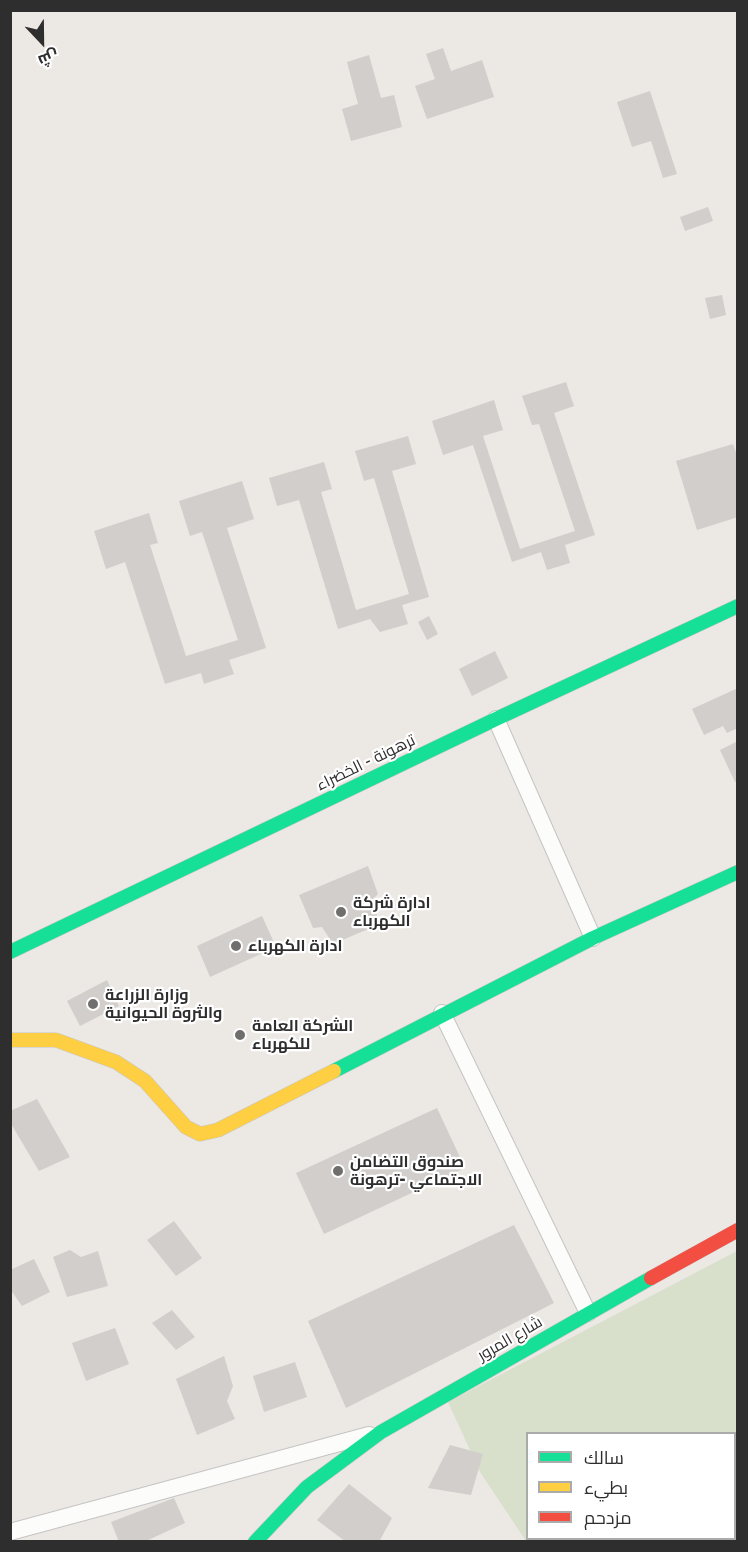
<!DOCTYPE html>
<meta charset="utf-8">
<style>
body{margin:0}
#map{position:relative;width:748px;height:1552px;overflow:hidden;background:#ece8e4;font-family:"IBM Plex Sans",Cairo,sans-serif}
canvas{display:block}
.frame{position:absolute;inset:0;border:12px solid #2e2e2e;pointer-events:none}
.legend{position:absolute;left:526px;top:1432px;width:210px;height:108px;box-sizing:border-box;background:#fff;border:2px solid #ababab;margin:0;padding:8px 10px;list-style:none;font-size:18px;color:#2e2e2e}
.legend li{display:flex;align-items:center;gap:12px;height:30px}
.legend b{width:30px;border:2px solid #ababab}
.north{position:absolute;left:12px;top:12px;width:60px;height:60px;-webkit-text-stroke:4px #fff;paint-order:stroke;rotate:158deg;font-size:16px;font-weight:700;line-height:24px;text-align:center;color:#2e2e2e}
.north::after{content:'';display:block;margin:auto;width:21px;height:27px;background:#2e2e2e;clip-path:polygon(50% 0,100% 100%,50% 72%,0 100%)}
</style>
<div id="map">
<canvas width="748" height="1552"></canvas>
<div class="frame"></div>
<ul class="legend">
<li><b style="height:8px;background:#16e098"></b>سالك</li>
<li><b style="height:8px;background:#ffcf43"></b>بطيء</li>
<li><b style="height:8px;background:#f24e42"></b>مزدحم</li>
</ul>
<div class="north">ش</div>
</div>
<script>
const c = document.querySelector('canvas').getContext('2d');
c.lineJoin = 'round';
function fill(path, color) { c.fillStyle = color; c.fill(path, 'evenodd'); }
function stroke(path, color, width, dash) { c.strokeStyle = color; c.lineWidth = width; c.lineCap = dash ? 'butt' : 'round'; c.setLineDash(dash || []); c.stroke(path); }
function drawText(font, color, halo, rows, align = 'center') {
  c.font = font + ' "IBM Plex Sans",Cairo,sans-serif'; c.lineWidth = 4.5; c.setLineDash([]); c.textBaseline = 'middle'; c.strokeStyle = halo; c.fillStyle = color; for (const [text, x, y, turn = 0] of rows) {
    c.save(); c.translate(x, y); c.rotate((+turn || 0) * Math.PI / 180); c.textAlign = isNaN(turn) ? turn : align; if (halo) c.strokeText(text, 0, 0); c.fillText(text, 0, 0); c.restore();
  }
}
const cemetery = new Path2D(`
 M737,1251V1541H526L480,1472L448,1402ZM528,1434H734V1538H528Z`);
const building = new Path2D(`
 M443,48L451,71L482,60L494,97L427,119L415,86L435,79L426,54Z
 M369,55L381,98L394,95L402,127L351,141L342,109L358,104L347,62Z
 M650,91L677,174L663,178L651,141L632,147L617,102Z
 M708,207L713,221L685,231L680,217Z
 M722,295L726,315L710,319L705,298Z
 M566,382L574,406L554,413L595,535L565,545L570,563L547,570L541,552L512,562L473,445L443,455L432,421L494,400L503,430L483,436L520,549L575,531L539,424L532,425L522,396Z
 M408,436L416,464L392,471L429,597L402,605L408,624L380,632L370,619L338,629L299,500L277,506L269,478L324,462L332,489L321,492L356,610L409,594L374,478L364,481L355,451Z
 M733,444L738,458V517L697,530L676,461Z
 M242,481L254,519L227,528L266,648L229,660L234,674L204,684L201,673L165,684L125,562L106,569L94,531L149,513L158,543L150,545L186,656L238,640L202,532L190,536L179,501Z
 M429,616L438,634L427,640L418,622Z
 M495,651L508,678L472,696L459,669Z
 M738,688V728L727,733L723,726L704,735L692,709Z
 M738,741V781L735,782L720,750Z
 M368,866L378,894L372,900L380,924L333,944L322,927L313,928L299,895Z
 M262,916L276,947L210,977L197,946Z
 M107,980L119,1006L80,1026L67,1001Z
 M37,1099L70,1157L39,1171L10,1122V1111Z
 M437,1108L465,1168L324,1234L296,1173Z
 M174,1221L202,1258L176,1276L147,1240Z
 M514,1225L554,1303L346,1408L308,1321Z
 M70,1250L81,1257L98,1251L108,1286L67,1297L53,1257Z
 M34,1259L50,1292L22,1306L10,1289V1270Z
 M172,1310L195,1337L176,1350L152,1323Z
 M115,1328L129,1364L86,1381L72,1343Z
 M224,1356L233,1386L227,1401L235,1419L197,1435L176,1379Z
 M295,1362L307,1397L264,1412L253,1376Z
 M450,1445L483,1454L471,1495L428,1488Z
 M349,1484L392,1518L379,1542H346L317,1520Z
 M174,1498L185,1523L144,1542H119L111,1522Z`);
const street = new Path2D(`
 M496,719L593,938
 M442,1013L588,1313
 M10,1532L369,1435`);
const fast = new Path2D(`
 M10,952L496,719L738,606
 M334,1071L593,938L738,872
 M255,1542L307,1487L381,1432L651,1278`);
const slow = new Path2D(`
 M10,1040H56L116,1062L145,1081L186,1127L200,1134L218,1130L334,1071`);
const jam = new Path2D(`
 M651,1278L738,1230`);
const markers = [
 [341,912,6,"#706f6e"],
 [236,946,6,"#706f6e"],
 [93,1004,6,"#706f6e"],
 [240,1035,6,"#706f6e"],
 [338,1171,6,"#706f6e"]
];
const streetNames = [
 ["ترهونة - الخضراء",366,763,-26],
 ["شارع المرور",510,1339,-30]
];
const poiNames = [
 ["ادارة شركة",353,903],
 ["الكهرباء",353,921],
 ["ادارة الكهرباء",248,946],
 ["وزارة الزراعة",105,995],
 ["والثروة الحيوانية",105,1013],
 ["الشركة العامة",252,1026],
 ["للكهرباء",252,1044],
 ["صندوق التضامن",350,1162],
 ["الاجتماعي -ترهونة",350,1180]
];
fill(cemetery, '#d8e0cc');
fill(building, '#d1cecb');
stroke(street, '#c5c4c5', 18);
stroke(fast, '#c5c4c5', 15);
stroke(slow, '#c5c4c5', 15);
stroke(jam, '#c5c4c5', 15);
stroke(street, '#fcfcfb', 16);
stroke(fast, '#16e098', 14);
stroke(slow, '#ffcf43', 14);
stroke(jam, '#f24e42', 14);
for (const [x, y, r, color] of markers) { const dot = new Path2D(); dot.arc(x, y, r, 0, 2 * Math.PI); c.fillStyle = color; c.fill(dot); stroke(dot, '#fff', 2); }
drawText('16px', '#2e2e2e', '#fff', streetNames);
drawText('bold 16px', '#2e2e2e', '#fff', poiNames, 'left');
</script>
